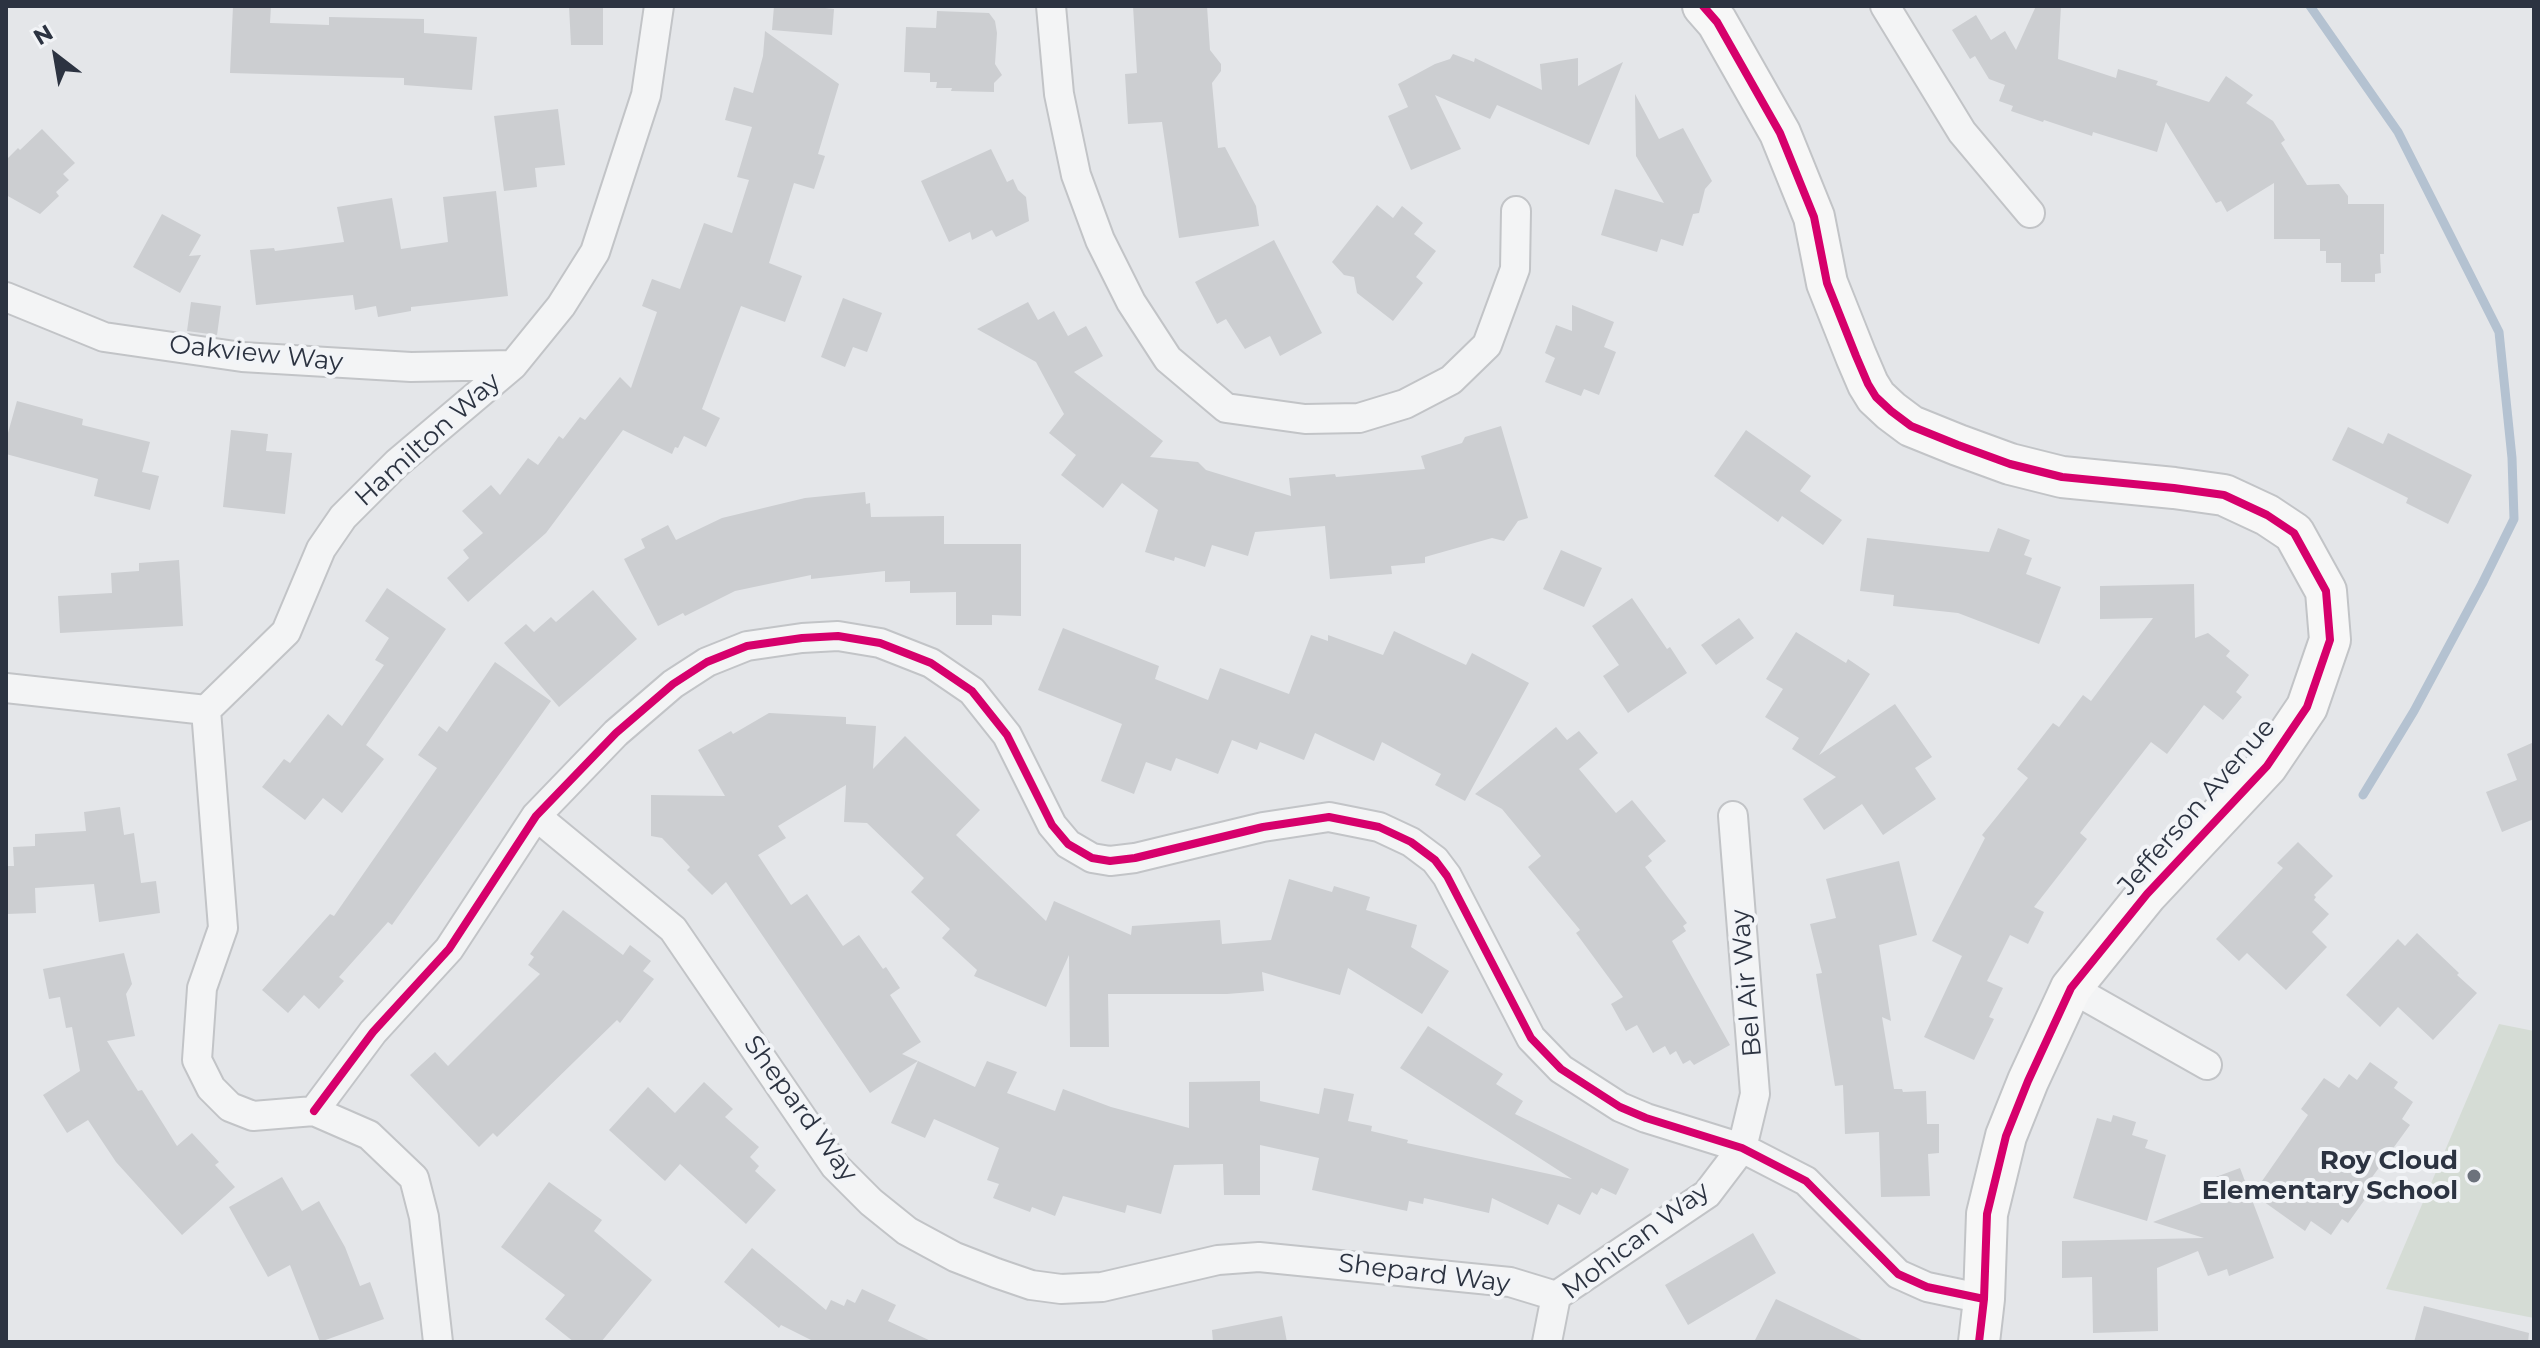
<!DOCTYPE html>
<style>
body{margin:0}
#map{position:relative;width:2540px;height:1348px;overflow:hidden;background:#e4e6e9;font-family:Montserrat,sans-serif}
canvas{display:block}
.frame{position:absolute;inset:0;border:8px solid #2c3341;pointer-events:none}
.north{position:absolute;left:16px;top:16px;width:80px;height:80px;-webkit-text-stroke:6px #f2f4f7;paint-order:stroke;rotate:329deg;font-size:22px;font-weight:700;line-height:32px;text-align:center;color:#2c3341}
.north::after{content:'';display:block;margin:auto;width:28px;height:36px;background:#2c3341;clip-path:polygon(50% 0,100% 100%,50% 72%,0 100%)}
</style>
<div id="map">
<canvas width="2540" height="1348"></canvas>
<div class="frame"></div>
<div class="north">N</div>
</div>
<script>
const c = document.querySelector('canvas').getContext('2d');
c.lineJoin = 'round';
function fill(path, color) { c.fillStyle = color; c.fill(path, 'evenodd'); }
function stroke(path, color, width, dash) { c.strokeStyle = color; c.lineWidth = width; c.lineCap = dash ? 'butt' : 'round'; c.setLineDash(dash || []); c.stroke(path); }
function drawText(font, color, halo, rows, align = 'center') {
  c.font = font + ' Montserrat,sans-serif'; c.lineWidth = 8; c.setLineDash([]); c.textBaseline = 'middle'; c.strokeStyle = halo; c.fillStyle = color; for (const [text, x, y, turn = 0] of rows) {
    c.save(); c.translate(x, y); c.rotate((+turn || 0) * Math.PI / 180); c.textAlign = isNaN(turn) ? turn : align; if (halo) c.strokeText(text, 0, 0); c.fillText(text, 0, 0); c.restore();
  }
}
const green = new Path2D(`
 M2499,1024L2534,1031V1318L2386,1289Z`);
const stream = new Path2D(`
 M2310,6L2398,132L2499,332L2512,458L2514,519L2482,584L2414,711L2363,795`);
const building = new Path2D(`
 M233,6H271L270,23L329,25V17L424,19V33L477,37L472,90L404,85V78L230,73Z
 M569,6H603V45H571Z
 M774,6H826L825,8L834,9L832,35L772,30Z
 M1133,6H1207L1210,50L1221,64V71L1212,83L1218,148L1225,147L1256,206L1259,226L1179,238L1162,122L1128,124L1125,74L1137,73Z
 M2036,6H2061L2058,59L2116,78L2118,69L2158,81L2156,85L2209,102L2226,76L2253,95L2246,103L2273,121L2285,140L2281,143L2307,185L2339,184L2348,196V204H2384V254H2380L2381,273L2375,274V282H2341V263H2326V251H2320V239H2274V183L2227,212L2221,201L2216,203L2166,122L2157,152L2093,132L2092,136L2044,120L2043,122L2011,111L2013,106L1999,101L2005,85L1989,79L1975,56L1970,59L1952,30L1976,15L1991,40L2005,31L2016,50Z
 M937,11L989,13L995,21L997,33L995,64L1002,75L994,83V92L951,91L952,88H936L937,82H930V73L904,72L906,27L936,28Z
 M765,31L839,84L818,154L825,156L814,189L794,183L769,263L802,276L785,322L741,306L702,409L720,418L706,447L684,436L678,448L675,447L672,454L623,430L546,533L468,602L447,578L469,558L463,550L483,533L462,511L491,485L500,495L528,458L538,465L559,436L563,439L580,417L585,420L620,377L631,388L657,312L642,306L652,279L680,289L704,223L732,233L749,180L737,177L752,127L725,120L734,87L753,93L763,56Z
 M1453,54L1474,62L1475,58L1542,90L1540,64L1578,58V86L1623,62L1589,145L1497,105L1490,119L1435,95L1461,149L1411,170L1388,116L1408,107L1398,84L1435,64L1450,59Z
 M1635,94L1659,139L1683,128L1712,181L1705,189L1699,213L1693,214L1683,246L1661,239L1657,252L1601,235L1615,189L1664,203L1636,156Z
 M558,109L565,165L535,168L537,187L504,191L494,116Z
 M42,129L75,163L63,174L69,180L56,192L59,196L40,214L6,195V160L18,148L20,150Z
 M991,149L1007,182L1013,179L1018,190L1026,197L1029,221L996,237L992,230L972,240L970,232L949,242L921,181Z
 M496,191L508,296L411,307V311L378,317L376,306L355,310L353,295L256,305L250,250L274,248L275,251L344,242L337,207L392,198L401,249L448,242L443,197Z
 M1377,205L1393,218L1402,206L1423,223L1414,234L1436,251L1416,277L1423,283L1393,321L1357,293L1354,277L1344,275L1332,262Z
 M162,214L201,235L189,256L201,255L180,293L133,267Z
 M1274,240L1322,333L1280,356L1270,336L1245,349L1226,319L1217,324L1195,282Z
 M843,298L882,313L867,352L853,347L845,367L821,357Z
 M191,302L221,306L217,335L187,331Z
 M1028,302L1038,320L1054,311L1068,336L1086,326L1103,356L1074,372L1163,441L1150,457L1198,462L1206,470L1291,496L1289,478L1335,474L1336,477L1425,469L1421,456L1462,443L1465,437L1501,426L1528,518L1518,521L1504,541L1492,538L1425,557V563L1391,566L1392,574L1330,579L1325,526L1255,532L1248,556L1212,545L1205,567L1175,557L1174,561L1145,552L1158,510L1122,483L1103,508L1061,475L1076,455L1049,433L1064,414L1036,362L977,329Z
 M1572,305L1614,322L1604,347L1616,352L1599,395L1584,389L1581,396L1545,382L1555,358L1545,353L1556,325L1572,331Z
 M17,401L83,419L82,425L150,442L142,472L159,476L150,510L94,496L98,479L6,454V440Z
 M2348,427L2383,444L2388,433L2472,475L2448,524L2406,503L2408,498L2332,460Z
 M231,430L268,434L266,451L292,453L285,514L223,507Z
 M1746,430L1811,476L1800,491L1842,520L1823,545L1782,516L1778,522L1714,476Z
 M865,492L866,504L870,503L871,517L944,516V544H1021V616L992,615V625H956V592L910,593V581L885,582V571L811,579V575L735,591L685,616L683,613L658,626L624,559L645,548L641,539L668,525L676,540L722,518L805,498Z
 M1998,528L2030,540L2024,555L2032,558L2026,574L2061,587L2039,644L1958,613L1893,606L1894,595L1860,591L1867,538L1989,552Z
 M1561,550L1602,568L1584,607L1543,589Z
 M179,560L183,626L60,633L58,596L112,593L111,573L139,571V563Z
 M2194,584L2195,638L2208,633L2230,651L2226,656L2249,675L2236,692L2242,697L2223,720L2204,705L2167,754L2151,742L2080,833L2087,839L2034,907L2044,912L2028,944L2010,935L1987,981L2003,988L1989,1017L1994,1019L1974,1060L1924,1037L1962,956L1932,941L1985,838L1982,835L2028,778L2017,769L2053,723L2059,727L2083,695L2091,701L2153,618L2100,619V586Z
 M387,588L446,629L366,745L384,759L342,813L323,798L305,820L262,787L284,759L290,763L328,714L342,726L384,665L375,660L389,638L365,621Z
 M593,590L637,639L559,707L504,643L526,624L534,632L551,617L556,622Z
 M1632,598L1667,649L1670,647L1687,673L1628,713L1603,676L1619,665L1592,626Z
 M1739,618L1754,638L1716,665L1701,645Z
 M1063,628L1159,666L1155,679L1208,700L1220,668L1289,694L1311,635L1328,641V635L1383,655L1394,631L1466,665L1472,653L1529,683L1465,801L1435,785L1441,774L1382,742L1374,761L1315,733L1304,760L1260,742L1257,750L1232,740L1218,774L1176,758L1171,771L1146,762L1134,794L1101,781L1122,724L1038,690Z
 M1796,632L1846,663L1848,659L1870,674L1819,755L1895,704L1932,757L1915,768L1936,799L1883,835L1862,804L1824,830L1803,799L1836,777L1792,749L1799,738L1765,717L1783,689L1766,679Z
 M495,662L551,701L392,925L388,922L339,977L344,981L319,1009L304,995L288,1013L262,990L330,914L334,916L437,768L418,755L439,726L447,732Z
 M769,713L846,717V724L876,726L873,769L905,736L980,810L956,835L1046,921L1054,901L1131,935L1132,926L1220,920L1222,944L1271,940L1289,879L1332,892L1334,886L1370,897L1366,910L1417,925L1411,947L1449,971L1422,1014L1348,968L1340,995L1262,972L1264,991L1227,994H1108L1109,1047H1070L1069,955L1046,1007L974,976L977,970L942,938L950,929L911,892L924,878L867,823L844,822L846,785L778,826L786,838L758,855L791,905L807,894L843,946L859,935L883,969L886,967L900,988L890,995L921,1042L902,1054L918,1061L870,1093L726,882L712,895L687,870L690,867L662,838L651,836V795L725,796L698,750L731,731L733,734Z
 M1556,727L1567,740L1579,731L1598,753L1579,769L1616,813L1632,800L1666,841L1648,856L1652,861L1645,867L1687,923L1683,926L1686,931L1672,941L1730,1045L1694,1065L1690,1060L1683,1064L1676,1051L1670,1055L1665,1046L1653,1053L1637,1025L1626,1031L1611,1004L1623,997L1576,933L1580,930L1528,867L1541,856L1502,809L1475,794Z
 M2534,742V819L2502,832L2486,792L2517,780L2507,754Z
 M120,807L124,835L134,833L141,883L156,881L160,913L99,922L94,884L35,888L36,913L6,914V866H14L13,847L35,846V834L86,831L84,812Z
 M2298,842L2333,876L2314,895L2316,897L2314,900L2329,914L2312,932L2327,947L2286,990L2247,953L2239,961L2216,939L2283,868L2277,863Z
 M1899,861L1917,935L1879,945L1891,1021L1882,1017L1894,1089H1902L1903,1092L1926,1091L1927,1124H1939V1153L1928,1154L1930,1196L1881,1197L1879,1132L1845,1134L1843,1085L1835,1086L1816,974L1822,973L1810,924L1836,918L1826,879Z
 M563,910L623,955L630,945L651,961L643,971L654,979L620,1023L617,1020L497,1137L493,1133L479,1147L410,1075L435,1052L448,1066L540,974L528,965L534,957L530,954Z
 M2417,933L2459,973L2457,975L2477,993L2433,1040L2398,1007L2380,1027L2346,995L2398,939L2405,946Z
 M124,953L132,984L126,994L135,1036L107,1041L138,1091L142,1090L177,1146L192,1133L219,1162L215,1165L235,1187L182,1235L116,1162L88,1120L67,1133L43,1095L80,1071L72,1027L66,1028L60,997L49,999L43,969Z
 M1428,1026L1503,1074L1496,1084L1523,1101L1515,1114L1629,1169L1616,1195L1601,1188L1597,1195L1592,1192L1580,1215L1558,1204L1548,1225L1492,1198L1489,1213L1424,1198L1423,1204L1409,1201L1407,1211L1312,1190L1319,1158L1260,1145V1195H1224L1223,1164L1174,1165L1161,1214L1127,1205L1125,1213L1063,1196L1055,1216L1032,1207L1030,1212L993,1198L999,1184L987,1180L999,1148L934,1119L925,1138L891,1123L918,1061L975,1087L987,1061L1017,1072L1007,1093L1055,1111L1063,1089L1111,1107L1189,1128V1082L1260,1081V1101L1319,1114L1324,1088L1354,1094L1348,1121L1372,1126L1371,1131L1408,1140L1407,1143L1572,1179L1400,1068Z
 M2370,1062L2398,1082L2394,1088L2413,1102L2402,1119L2410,1125L2370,1180L2376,1184L2348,1223L2342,1219L2331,1235L2311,1221L2305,1231L2253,1194L2308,1115L2301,1109L2324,1078L2339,1088L2349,1074L2357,1080Z
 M704,1082L733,1109L725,1117L759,1147L750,1157L759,1166L755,1171L776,1190L746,1224L680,1164L665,1181L609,1130L648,1087L675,1113Z
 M2113,1115L2136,1122L2132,1135L2148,1140L2145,1148L2166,1155L2147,1221L2073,1198L2097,1118L2111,1122Z
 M2240,1168L2274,1258L2229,1276L2227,1269L2208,1276L2198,1251L2157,1268L2158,1331L2093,1333L2092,1277L2062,1278V1241L2204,1238L2153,1222L2212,1199L2205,1181Z
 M282,1177L302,1211L319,1201L345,1247L360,1286L370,1282L384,1319L320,1342L290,1265L268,1277L229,1207Z
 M549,1182L602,1220L594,1231L652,1280L601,1342H574L545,1319L565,1295L501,1247Z
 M1753,1233L1776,1273L1688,1325L1665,1285Z
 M752,1248L826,1310L831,1300L844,1306L847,1299L855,1303L862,1289L896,1305L888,1321L933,1342H815L781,1325L779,1328L724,1282Z
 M1776,1299L1866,1342H1754Z
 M2424,1306L2529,1333L2528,1342H2414Z
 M1282,1316L1287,1342H1213L1212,1330Z`);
const street = new Path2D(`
 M1051,6L1059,94L1076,175L1100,240L1131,302L1168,359L1226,408L1305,419L1359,418L1405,404L1451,380L1487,345L1515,269L1516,211
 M1885,6L1962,132L2030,213
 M6,297L104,337L242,357L411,367L513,365
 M6,688L206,710L286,632L321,549L343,517L397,463L513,365L561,306L595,252L646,95L659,6
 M206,710L223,928L202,988L197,1060L211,1088L230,1107L253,1116L314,1111L369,1135L414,1178L424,1217L438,1342
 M536,816L673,929L835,1166L871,1202L907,1231L955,1257L996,1273L1031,1285L1061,1289L1102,1287L1218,1260L1259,1257L1510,1282L1556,1296
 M2071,988L2207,1065
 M314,1111L373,1032L449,949L536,816L616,733L673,684L707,662L747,646L802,638L838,636L880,643L931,663L972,691L1007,735L1052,825L1068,844L1092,858L1110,861L1135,858L1263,827L1329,817L1379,827L1411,842L1435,860L1447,876L1531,1038L1561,1069L1620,1107L1646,1118L1742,1148L1806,1181L1898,1274L1927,1287L1984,1299
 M1547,1342L1556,1296L1707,1194L1742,1148L1755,1094L1733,816`);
const secondary = new Path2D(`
 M1703,6L1717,22L1780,133L1814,217L1827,283L1856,356L1868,384L1876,397L1891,411L1911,426L1958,445L2010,464L2062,477L2174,488L2224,495L2267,515L2294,533L2326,591L2330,640L2307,707L2267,766L2147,894L2071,988L2028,1081L2006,1136L1987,1214L1984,1299L1979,1342`);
const cycleway = new Path2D(`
 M1703,6L1717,22L1780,133L1814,217L1827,283L1856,356L1868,384L1876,397L1891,411L1911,426L1958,445L2010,464L2062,477L2174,488L2224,495L2267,515L2294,533L2326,591L2330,640L2307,707L2267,766L2147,894L2071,988L2028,1081L2006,1136L1987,1214L1984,1299L1979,1342
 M314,1111L373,1032L449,949L536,816L616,733L673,684L707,662L747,646L802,638L838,636L880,643L931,663L972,691L1007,735L1052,825L1068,844L1092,858L1110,861L1135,858L1263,827L1329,817L1379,827L1411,842L1435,860L1447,876L1531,1038L1561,1069L1620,1107L1646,1118L1742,1148L1806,1181L1898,1274L1927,1287L1984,1299`);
const markers = [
 [2474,1176,8,"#6c727c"]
];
const streetNames = [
 ["Oakview Way",256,354,6],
 ["Hamilton Way",428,440,-42],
 ["Jefferson Avenue",2197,807,-49],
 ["Bel Air Way",1747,983,-95],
 ["Shepard Way",800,1109,54],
 ["Mohican Way",1636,1241,-37],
 ["Shepard Way",1424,1274,7]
];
const poiNames = [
 ["Roy Cloud",2458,1161],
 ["Elementary School",2458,1191]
];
fill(green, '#d5dcd5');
stroke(stream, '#b4c2d1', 9);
fill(building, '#ccced1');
stroke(street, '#c2c4c7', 32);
stroke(secondary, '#c2c4c7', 44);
stroke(street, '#f3f4f5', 28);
stroke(secondary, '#f7f7f7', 40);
stroke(cycleway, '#d6006c', 8);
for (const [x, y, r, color] of markers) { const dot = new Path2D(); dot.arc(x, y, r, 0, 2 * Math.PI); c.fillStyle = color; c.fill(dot); stroke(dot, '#f2f4f7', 3); }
drawText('26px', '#2c3341', '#f2f4f7', streetNames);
drawText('bold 26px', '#2c3341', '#f2f4f7', poiNames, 'right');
</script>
